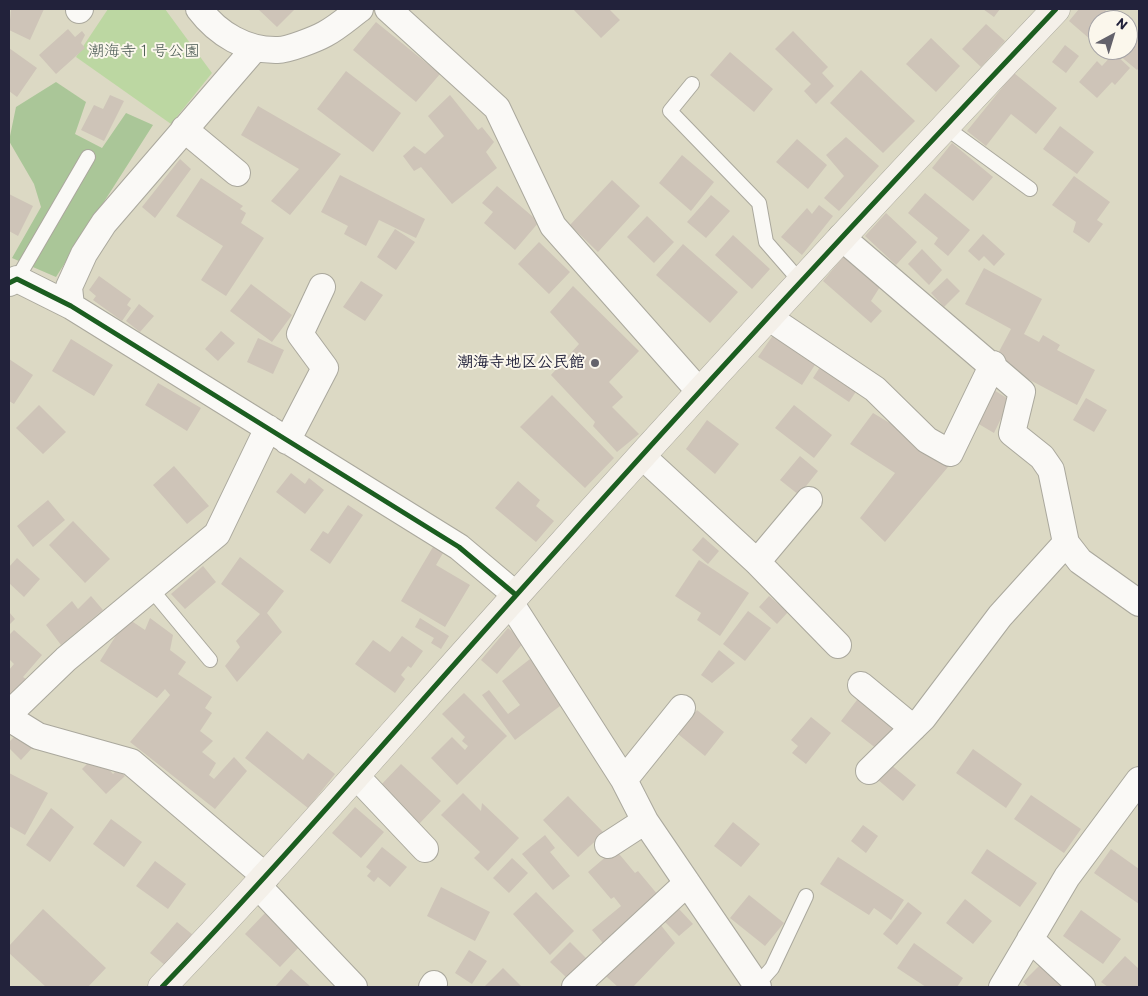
<!DOCTYPE html>
<meta charset="utf-8">
<style>
body{margin:0}
#map{position:relative;width:1148px;height:996px;overflow:hidden;background:#dcd9c4;font-family:Itim,sans-serif}
canvas{display:block}
.frame{position:absolute;inset:0;border:10px solid #22223b;pointer-events:none}
.north{position:absolute;left:1088px;top:10px;width:50px;height:50px;box-sizing:border-box;background:#fbf7ec;border:1px solid #a4a2a5;border-radius:50%;rotate:39deg;font-size:14px;font-weight:700;line-height:20px;text-align:center;color:#22223b}
.north::after{content:'';display:block;margin:auto;width:18px;height:22px;background:#63626b;clip-path:polygon(50% 0,100% 100%,50% 72%,0 100%)}
</style>
<div id="map">
<canvas width="1148" height="996"></canvas>
<div class="frame"></div>
<div class="north">N</div>
</div>
<script>
const c = document.querySelector('canvas').getContext('2d');
c.lineJoin = 'round';
function fill(path, color) { c.fillStyle = color; c.fill(path, 'evenodd'); }
function stroke(path, color, width, dash) { c.strokeStyle = color; c.lineWidth = width; c.lineCap = dash ? 'butt' : 'round'; c.setLineDash(dash || []); c.stroke(path); }
function drawText(font, color, halo, rows, align = 'center') {
  c.font = font + ' Itim,"Klee One",sans-serif'; c.lineWidth = 4; c.setLineDash([]); c.textBaseline = 'middle'; c.strokeStyle = halo; c.fillStyle = color; for (const [text, x, y, turn = 0] of rows) {
    c.save(); c.translate(x, y); c.rotate((+turn || 0) * Math.PI / 180); c.textAlign = isNaN(turn) ? turn : align; if (halo) c.strokeText(text, 0, 0); c.fillText(text, 0, 0); c.restore();
  }
}
const green = new Path2D(`
 M108,9H165L212,73L171,124L76,57Z`);
const forest = new Path2D(`
 M56,82L86,102L75,134L102,148L126,113L153,125L56,277L12,258L41,207L34,184L9,141L16,107Z`);
const building = new Path2D(`
 M11,9H44L30,40L9,30Z
 M258,9H295L277,27Z
 M573,9H609L620,20L601,38Z
 M983,9H1000L994,17Z
 M1079,9H1104L1117,20H1098V46L1069,21Z
 M376,22L440,74L416,102L353,50Z
 M986,24L1005,41L981,67L962,49Z
 M68,29L75,37L82,31L85,35L81,43L85,48L56,74L39,55Z
 M793,31L828,67L822,73L834,86L816,104L804,91L811,84L775,49Z
 M1129,32L1139,41V68L1137,70L1113,50H1128Z
 M931,38L960,66L936,92L906,64Z
 M1065,45L1079,56L1066,73L1052,62Z
 M9,48L37,68L17,97L9,91Z
 M730,52L773,89L754,112L710,75Z
 M1114,53L1130,68L1115,85L1112,82L1097,98L1079,82L1097,61L1102,66Z
 M861,70L915,121L883,153L830,103Z
 M346,71L401,113L373,152L317,109Z
 M1014,73L1057,108L1036,134L1011,114L986,146L967,131Z
 M110,95L124,101L104,141L81,130L94,105L103,109Z
 M450,95L478,130L482,127L494,142L486,152L497,168L452,204L421,167L414,171L403,156L414,146L425,154L444,136L428,116Z
 M258,106L341,154L290,215L271,201L299,169L241,135Z
 M1060,126L1094,152L1077,174L1043,149Z
 M846,137L879,166L839,211L824,198L844,176L826,155Z
 M797,139L827,165L808,189L776,162Z
 M952,143L993,177L973,201L932,168Z
 M682,155L714,182L691,211L659,183Z
 M180,159L191,169L155,218L142,207Z
 M340,175L425,219L416,238L379,220L366,246L344,234L348,226L321,212Z
 M1074,176L1110,202L1097,220L1103,224L1089,243L1073,232L1076,222L1052,205Z
 M201,178L243,206L240,209L246,213L241,223L264,238L226,296L201,280L223,246L176,216Z
 M612,180L640,206L598,252L570,225Z
 M497,186L539,222L515,250L484,223L493,212L482,203Z
 M925,193L970,230L948,256L934,244L938,238L908,213Z
 M9,194L33,206L18,236L9,231Z
 M711,195L730,211L706,238L687,222Z
 M819,205L833,216L802,255L781,237L807,208L812,214Z
 M886,213L917,242L896,265L865,236Z
 M647,216L674,242L654,263L627,237Z
 M395,229L415,242L396,270L377,257Z
 M983,234L1005,254L994,266L984,256L979,261L968,251Z
 M733,235L770,269L752,289L715,255Z
 M539,242L570,272L549,294L518,264Z
 M683,244L738,292L710,323L656,275Z
 M922,249L942,270L929,285L908,264Z
 M844,256L883,282L871,301L882,311L871,323L823,281Z
 M984,268L1042,299L1024,334L1039,342L1043,335L1060,345L1057,350L1095,370L1077,405L994,361L1011,329L965,304Z
 M99,276L131,299L127,305L131,308L122,321L93,300L96,296L89,290Z
 M947,278L960,291L944,307L931,293Z
 M361,281L383,295L365,321L343,307Z
 M251,284L292,315L272,342L230,311Z
 M573,286L639,351L609,382L623,397L612,407L639,434L617,452L593,426L595,422L551,375L579,344L550,312Z
 M139,304L154,316L140,332L126,321Z
 M778,328L820,357L802,385L758,357Z
 M221,331L235,343L218,361L205,349Z
 M258,338L284,350L273,374L247,362Z
 M71,339L113,365L94,396L52,371Z
 M9,359L33,375L14,404L9,401Z
 M825,359L861,384L849,402L813,378Z
 M158,383L201,408L187,431L145,405Z
 M989,387L1010,400L994,433L972,420Z
 M552,395L614,458L585,488L520,427Z
 M1086,398L1107,410L1094,432L1073,420Z
 M39,405L66,432L43,454L16,428Z
 M794,405L832,435L814,458L775,428Z
 M873,413L953,461L885,542L860,518L895,473L850,444Z
 M707,420L739,444L715,474L686,449Z
 M800,456L818,471L799,495L780,480Z
 M174,466L209,506L187,524L153,485Z
 M291,473L305,484L309,478L324,490L305,514L276,492Z
 M518,481L540,500L536,506L554,521L536,542L495,508Z
 M48,500L65,520L33,547L17,526Z
 M348,505L363,515L330,564L310,550L323,531L328,534Z
 M73,521L110,559L85,583L49,545Z
 M703,537L719,551L708,564L692,550Z
 M433,547L443,553L436,565L470,585L445,627L401,601Z
 M240,557L284,591L267,613L282,632L237,682L225,666L240,647L236,641L260,614L221,584Z
 M17,558L40,579L24,597L9,583V567Z
 M699,560L749,593L720,636L697,620L701,613L675,596Z
 M203,566L216,582L185,609L171,594Z
 M91,596L103,610L61,645L46,625L72,601L78,609Z
 M769,596L788,612L777,624L759,607Z
 M748,611L771,628L745,661L723,644Z
 M9,612L15,619L9,625Z
 M127,618L145,630L150,618L173,635L170,650L186,662L178,674L212,697L205,708L212,713L200,731L213,741L202,752L216,763L209,775L214,779L234,757L247,771L215,809L130,742L170,695L165,689L157,698L100,661Z
 M420,618L449,636L441,649L431,643L434,638L415,627Z
 M508,628L524,642L497,674L481,660Z
 M14,630L42,655L23,677L29,681L13,699L9,695V670L14,664L9,659V635Z
 M402,636L423,651L411,668L408,666L401,675L405,679L395,693L355,664L373,640L390,652Z
 M719,650L735,663L712,683L701,675Z
 M530,659L564,703L515,740L482,695L489,690L508,714L520,705L502,681Z
 M464,693L507,736L457,785L431,758L452,737L465,750L468,746L462,741L465,737L442,714Z
 M860,696L897,724L877,749L841,721Z
 M697,710L724,732L705,756L678,734Z
 M811,717L831,733L806,764L792,753L798,746L791,740Z
 M267,731L303,760L308,753L335,774L308,808L245,758Z
 M18,733L33,747L21,760L9,748V742Z
 M973,749L1022,784L1006,808L956,773Z
 M90,761L107,767L113,774L118,769L125,776L106,794L82,769Z
 M401,764L441,801L419,824L379,787Z
 M890,764L916,785L903,801L877,779Z
 M9,773L48,793L25,835L9,826Z
 M463,793L481,811L482,803L519,838L488,871L474,858L480,852L441,815Z
 M1031,795L1081,829L1064,853L1014,819Z
 M568,796L604,833L578,857L543,820Z
 M355,807L384,832L361,858L332,833Z
 M51,808L74,827L50,862L26,845Z
 M111,819L142,842L124,867L93,844Z
 M733,822L760,844L741,867L714,846Z
 M863,825L878,836L866,853L851,841Z
 M545,835L555,848L550,852L570,876L553,890L522,854Z
 M382,847L407,867L390,887L378,877L374,882L367,876L371,871L366,867Z
 M615,849L635,873L638,871L658,895L607,948L592,930L621,906L614,897L611,899L588,872Z
 M987,849L1037,883L1020,907L971,873Z
 M1111,849L1139,869V904L1094,873Z
 M838,857L904,900L891,920L874,908L869,915L820,884Z
 M512,858L528,873L509,893L493,878Z
 M155,861L186,884L168,909L136,886Z
 M441,887L490,912L475,941L427,916Z
 M536,892L574,931L550,955L513,914Z
 M749,895L784,923L765,946L730,918Z
 M965,899L992,921L973,944L946,923Z
 M908,902L922,913L897,945L883,934Z
 M43,909L106,968L88,987H46L9,953V946Z
 M679,909L693,924L679,936L665,922Z
 M1081,910L1121,939L1103,964L1063,936Z
 M266,912L301,945L280,967L245,934Z
 M656,919L675,943L633,987H618L598,969Z
 M177,922L193,935L166,966L150,953Z
 M570,942L586,958L567,978L550,962Z
 M914,943L963,978L957,987H926L897,968Z
 M469,950L487,961L472,984L455,973Z
 M1125,956L1139,969V987H1108L1101,982Z
 M1043,962L1068,987H1029L1023,982Z
 M503,968L522,987L485,986Z
 M291,969L310,986L308,987H275Z`);
const lane = new Path2D(`
 M692,84L670,111L759,203L766,242L800,281
 M945,127L1030,189
 M17,279L88,157
 M151,589L210,660
 M757,985L772,968L806,896`);
const street = new Path2D(`
 M199,9C218,34 246,51 278,50C288,50 316,39 325,34C338,27 349,17 360,9
 M388,9L497,108L553,226L700,392
 M79,10L80,9
 M184,129L237,173
 M841,237L1022,392L1012,433L1042,457L1051,470L1066,543L1080,561L1139,603
 M9,283L17,279L71,306L459,547L516,595
 M71,306L69,287L84,254L104,223L255,48
 M768,317L875,389L927,440L950,453L993,364
 M287,441L325,368L300,334L322,287
 M642,456L757,562L838,645
 M757,562L809,500
 M510,602L624,780L645,821L758,987
 M861,685L913,728
 M9,714L66,659L217,534L268,428
 M9,718L38,736L131,762L266,877
 M869,771L923,718L1000,616L1066,543
 M356,776L425,849
 M624,780L682,708
 M608,845L645,821
 M258,886L354,987
 M1030,939L1082,987
 M432,987L434,984
 M575,987L686,884
 M1002,987L1067,877L1139,780`);
const secondary = new Path2D(`
 M162,987C285,859 400,724 519,592C695,395 874,201 1056,9`);
const cycleway = new Path2D(`
 M9,283L17,279L71,306L459,547L516,595
 M162,987C285,859 400,724 519,592C695,395 874,201 1056,9`);
const markers = [
 [595,363,5,"#63626b"]
];
const parkNames = [
 ["潮海寺１号公園",144,52]
];
const poiNames = [
 ["潮海寺地区公民館",585,363]
];
fill(green, '#bcd7a2');
fill(forest, '#aac698');
fill(building, '#cec4b8');
stroke(lane, '#aaa89d', 16);
stroke(street, '#aaa89d', 28);
stroke(secondary, '#aaa89d', 29);
stroke(lane, '#faf9f6', 14);
stroke(street, '#faf9f6', 26);
stroke(secondary, '#f4f0e9', 28);
stroke(cycleway, '#1b5e20', 5);
for (const [x, y, r, color] of markers) { const dot = new Path2D(); dot.arc(x, y, r, 0, 2 * Math.PI); c.fillStyle = color; c.fill(dot); stroke(dot, '#fbf7ec', 2); }
drawText('16px', '#485852', '#fbf7ec', parkNames);
drawText('bold 16px', '#22223b', '#fbf7ec', poiNames, 'right');
</script>
